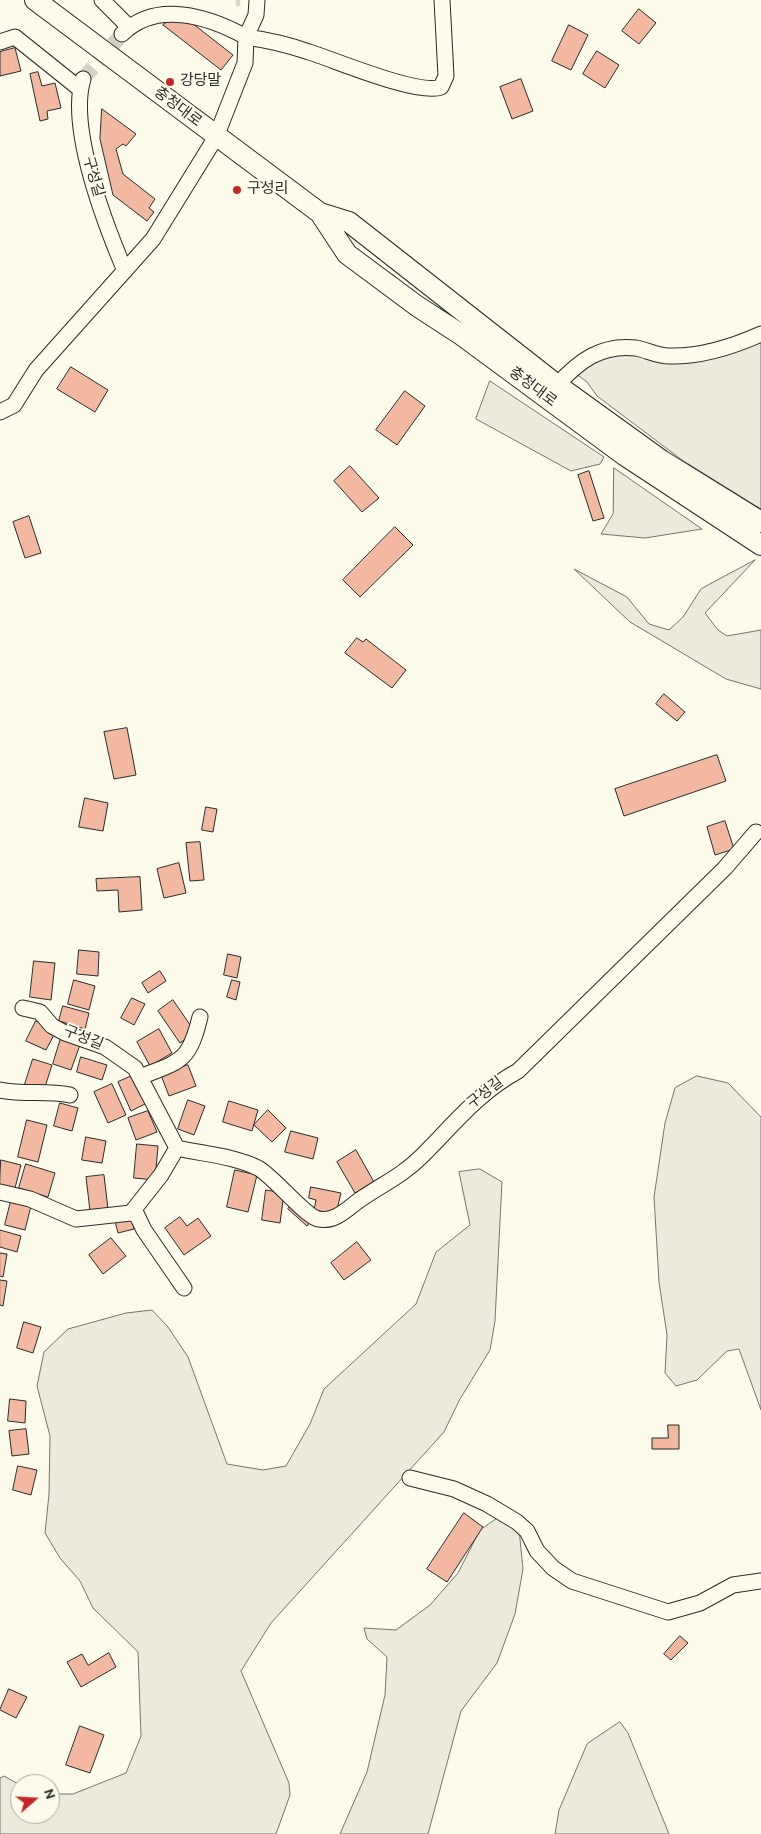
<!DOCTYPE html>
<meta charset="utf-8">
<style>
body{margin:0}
#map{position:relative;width:761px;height:1834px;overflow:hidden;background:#fdfbea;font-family:Overpass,sans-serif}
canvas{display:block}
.north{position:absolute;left:10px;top:1774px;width:50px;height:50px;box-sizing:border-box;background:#fdfbea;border:1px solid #a9a89e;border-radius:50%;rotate:71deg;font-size:14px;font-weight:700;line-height:20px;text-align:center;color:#2b2b2b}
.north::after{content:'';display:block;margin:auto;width:18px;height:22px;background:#c62828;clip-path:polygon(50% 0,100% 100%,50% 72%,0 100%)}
</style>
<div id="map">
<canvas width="761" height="1834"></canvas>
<div class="north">N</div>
</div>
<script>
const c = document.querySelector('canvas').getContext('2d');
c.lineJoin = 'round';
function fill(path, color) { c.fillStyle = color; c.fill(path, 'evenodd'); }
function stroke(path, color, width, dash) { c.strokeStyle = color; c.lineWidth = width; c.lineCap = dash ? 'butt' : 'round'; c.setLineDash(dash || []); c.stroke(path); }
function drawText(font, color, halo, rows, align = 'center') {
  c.font = font + ' Overpass,"Noto Sans KR",sans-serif'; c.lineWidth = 4; c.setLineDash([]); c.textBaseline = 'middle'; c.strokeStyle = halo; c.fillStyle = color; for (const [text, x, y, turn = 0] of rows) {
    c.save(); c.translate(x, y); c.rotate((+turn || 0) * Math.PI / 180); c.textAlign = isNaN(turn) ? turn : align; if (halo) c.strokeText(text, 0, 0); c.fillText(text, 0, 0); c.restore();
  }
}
const green = new Path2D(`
 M761,340V509L682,460L597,396L587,382L575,373L587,362L614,353H639Z
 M490,381L604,457L600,464L571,471L476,419Z
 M614,468L702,529L645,538L601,534L613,514Z
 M755,560L705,613L718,630L727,636L761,630V689L726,679L630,622L574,569L627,597L649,624L669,630L683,617L701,589Z
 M697,1076L728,1083L761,1117V1410L739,1349L727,1351L697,1380L676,1386L665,1373L667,1335L659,1282L654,1197L665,1123L675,1088Z
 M480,1169L502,1182L495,1321L490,1350L460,1399L444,1432L271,1623L241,1671L289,1783L290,1795L276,1834H0V1778L4,1776L20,1785V1814H50V1794H73L126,1773L141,1736L138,1652L93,1608L80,1581L60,1558L45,1533L49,1494L50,1436L37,1386L44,1352L68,1329L126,1313L152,1310L168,1327L188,1357L227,1464L263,1470L286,1466L310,1424L324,1389L416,1304L436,1252L470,1225L459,1172Z
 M498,1518L519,1529L523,1569L515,1614L497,1663L461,1711L428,1834H340L367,1772L385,1695L387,1657L367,1639L364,1628L396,1630L430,1605L458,1573L480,1530Z
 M620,1722L628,1733L669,1834H555L559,1810L587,1744Z`);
const stream = new Path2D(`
 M238,4V0`);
const building = new Path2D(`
 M639,9L656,23L639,44L622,31Z
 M169,21L192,23L233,55L221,70L163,25Z
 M569,25L588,35L571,70L552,61Z
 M15,48L21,71L0,76V52Z
 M597,51L619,65L605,88L583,74Z
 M38,72L42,86L55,83L61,108L47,111L48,119L40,121L30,74Z
 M521,79L533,111L512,119L500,87Z
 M102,109L136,134L126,146L123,144L116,149L123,174L155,199L149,208L154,212L147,221L113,195L100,139Z
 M71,367L108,390L95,412L57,389Z
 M405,391L425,406L397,445L376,430Z
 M350,466L379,498L362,512L334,481Z
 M589,471L604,518L593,521L578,475Z
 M29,516L41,553L25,558L13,522Z
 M395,527L413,545L360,597L343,580Z
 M357,638L363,642L366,639L406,670L392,688L345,653Z
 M664,694L685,712L677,721L656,704Z
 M127,728L136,775L114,779L104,732Z
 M717,755L726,781L624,816L615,789Z
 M85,798L108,803L103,831L79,827Z
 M206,807L217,809L213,832L202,830Z
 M725,821L734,849L715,855L707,827Z
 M200,842L204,880L190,881L186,843Z
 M179,863L186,893L164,898L157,869Z
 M140,877L142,910L119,912L118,890L97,891L96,879Z
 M79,950L99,952L98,976L77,974Z
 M228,954L241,957L237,978L224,975Z
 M34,961L55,963L51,1000L30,997Z
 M160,971L166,981L148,993L142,983Z
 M74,980L95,986L89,1010L68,1004Z
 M232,980L240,982L236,1000L227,997Z
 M132,998L145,1004L134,1025L121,1018Z
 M173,1000L195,1032L180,1043L158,1011Z
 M63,1006L89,1013L85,1029L59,1021Z
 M36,1021L56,1031L46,1050L26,1041Z
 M159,1029L172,1053L150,1066L137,1042Z
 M61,1038L80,1045L71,1070L53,1064Z
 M81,1057L107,1065L102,1080L77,1072Z
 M33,1059L52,1065L44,1090L25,1084Z
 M188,1065L196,1086L169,1096L161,1075Z
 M134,1075L147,1103L131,1111L118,1082Z
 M112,1084L126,1115L108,1123L94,1092Z
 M188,1100L205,1106L194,1135L178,1129Z
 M229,1101L258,1110L252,1131L223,1122Z
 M60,1103L78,1108L72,1131L54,1126Z
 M268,1110L286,1128L272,1142L254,1125Z
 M148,1111L157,1132L136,1140L128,1118Z
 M27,1120L47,1125L38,1162L18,1157Z
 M291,1131L318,1138L313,1159L285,1152Z
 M86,1137L106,1141L102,1163L82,1160Z
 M137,1144L158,1146L155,1180L134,1178Z
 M356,1150L374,1182L355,1193L337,1162Z
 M1,1160L21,1165L15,1188L0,1185Z
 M26,1164L55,1173L48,1197L19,1188Z
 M235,1170L257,1175L248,1212L227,1207Z
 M104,1175L108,1209L90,1211L86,1177Z
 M311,1187L341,1193L336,1214L314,1210L316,1200L309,1198Z
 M266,1190L284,1193L280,1223L262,1220Z
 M11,1201L31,1206L25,1230L5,1225Z
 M294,1202L313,1219L307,1226L288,1209Z
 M132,1217L134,1229L118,1233L115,1221Z
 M180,1217L187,1226L198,1218L211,1236L184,1255L165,1228Z
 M0,1230L21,1236L17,1252L0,1247Z
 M111,1238L126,1256L103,1274L89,1255Z
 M357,1242L371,1260L344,1280L331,1263Z
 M0,1253L7,1254L3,1277L0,1276Z
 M0,1280L7,1281L3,1306L0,1305Z
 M24,1322L41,1327L33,1353L17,1348Z
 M10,1399L26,1401L25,1423L8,1421Z
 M668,1425H679V1449H652V1438H668Z
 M26,1429L29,1454L12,1456L9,1431Z
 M18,1466L37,1470L31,1495L13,1490Z
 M464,1513L483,1527L447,1582L427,1569Z
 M680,1636L688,1643L671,1660L664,1654Z
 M109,1653L116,1667L81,1687L67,1662L82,1654L88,1665Z
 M9,1689L27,1697L16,1718L0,1710Z
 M80,1726L104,1735L90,1773L66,1765Z`);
const minorTunnel = new Path2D(`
 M83,79L122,34`);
const minor = new Path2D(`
 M102,0L129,27
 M257,0L256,15L246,37C268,40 289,45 309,52C335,60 419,96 441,87L446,76L442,0
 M0,42L15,37L80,89
 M83,79C68,128 105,224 125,271
 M557,385C579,361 601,344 636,348C647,350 657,356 669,356C699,357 734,346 761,334
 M0,412L14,405L36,370L153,239L216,137L245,63L246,37C208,16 156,0 122,34
 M23,1008L40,1012L52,1026L65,1033L105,1047L135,1068L177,1148
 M140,1077C181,1061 189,1062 200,1017
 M0,1090C23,1095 47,1090 70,1095
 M0,1192L30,1199L76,1219L131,1213L161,1175L177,1148C203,1154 234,1156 258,1168C273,1176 305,1216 318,1219C337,1223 349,1206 364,1197C385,1183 404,1174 422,1156C453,1125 479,1092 518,1071L725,868L756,832
 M134,1209L144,1230L184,1288
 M410,1478L454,1489L487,1504L517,1522L527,1531L537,1551L553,1568L572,1581L668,1612L700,1603L733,1585L761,1581`);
const major = new Path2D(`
 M35,0L320,213L349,222L557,385L661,460L761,522
 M320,213L347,254L417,306L460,334L624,455L761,545`);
const markers = [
 [170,82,5,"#c62828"],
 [237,190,5,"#c62828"]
];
const poiNames = [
 ["강당말",180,82],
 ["구성리",247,190]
];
const streetNames = [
 ["충청대로",177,108,37],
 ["구성길",92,177,74],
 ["충청대로",532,388,37],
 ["구성길",83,1039,22],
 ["구성길",486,1094,-38]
];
fill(green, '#ecebdb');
stroke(green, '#74746e', 1);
stroke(stream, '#d8d7c9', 4.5);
fill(building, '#f2b8a0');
stroke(building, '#2b2b2b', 1);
stroke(minorTunnel, '#d3d1c4', 15, [15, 8]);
stroke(minor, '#2b2b2b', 17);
stroke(major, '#2b2b2b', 22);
stroke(minor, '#fdfbea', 15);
stroke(major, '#fdfbea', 20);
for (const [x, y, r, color] of markers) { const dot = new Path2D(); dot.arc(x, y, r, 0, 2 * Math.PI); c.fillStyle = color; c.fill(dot); stroke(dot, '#fdfbea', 2); }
drawText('15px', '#2b2b2b', '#fdfbea', poiNames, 'left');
drawText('15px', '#2b2b2b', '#fdfbea', streetNames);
</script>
